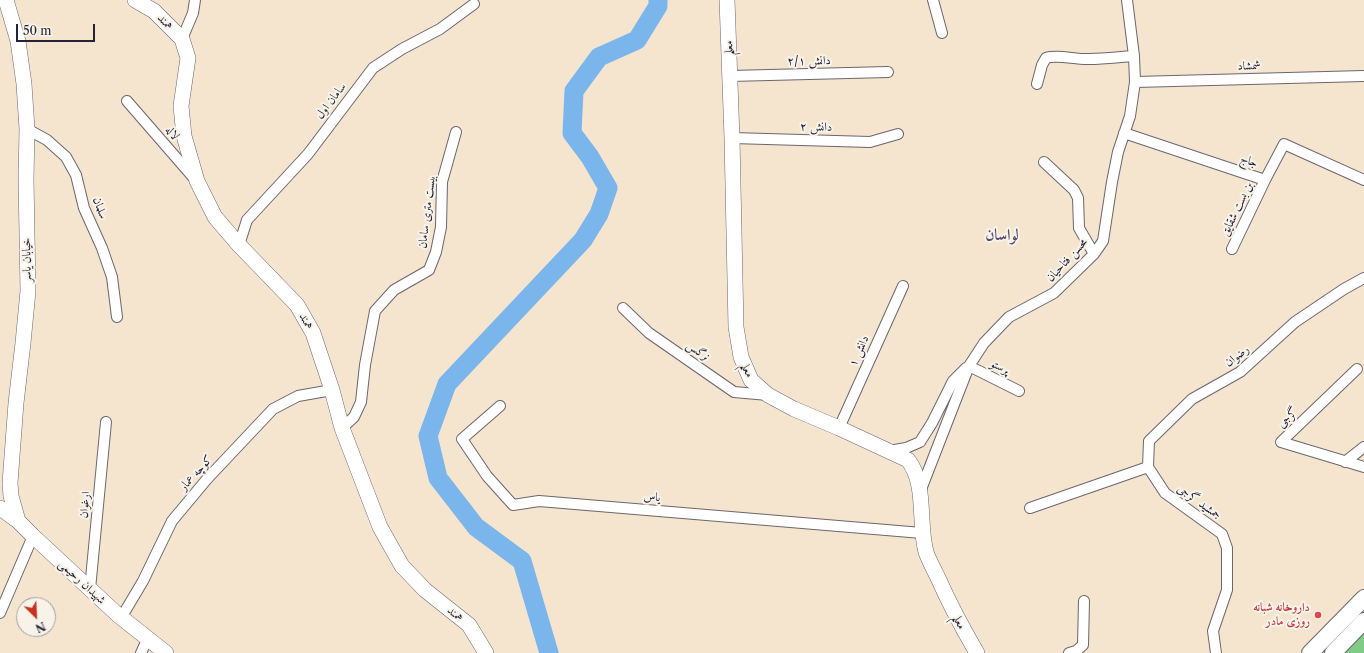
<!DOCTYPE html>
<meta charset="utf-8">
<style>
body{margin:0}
#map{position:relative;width:1364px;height:653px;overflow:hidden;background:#f5e5cf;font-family:"Libre Caslon Text",serif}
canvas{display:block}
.north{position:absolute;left:16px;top:597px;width:40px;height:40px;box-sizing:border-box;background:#f7f3e8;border:1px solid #a29fa3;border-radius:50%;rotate:156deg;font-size:11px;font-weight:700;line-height:16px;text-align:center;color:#22223b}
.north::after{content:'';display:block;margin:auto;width:14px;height:18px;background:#c8321e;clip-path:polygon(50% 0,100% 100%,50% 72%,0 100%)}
.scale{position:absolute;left:16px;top:24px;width:79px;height:18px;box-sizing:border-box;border:2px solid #22223b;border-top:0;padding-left:5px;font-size:12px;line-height:14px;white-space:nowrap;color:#22223b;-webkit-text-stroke:3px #f7f3e8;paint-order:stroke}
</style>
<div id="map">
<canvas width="1364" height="653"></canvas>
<div class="north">N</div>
<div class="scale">50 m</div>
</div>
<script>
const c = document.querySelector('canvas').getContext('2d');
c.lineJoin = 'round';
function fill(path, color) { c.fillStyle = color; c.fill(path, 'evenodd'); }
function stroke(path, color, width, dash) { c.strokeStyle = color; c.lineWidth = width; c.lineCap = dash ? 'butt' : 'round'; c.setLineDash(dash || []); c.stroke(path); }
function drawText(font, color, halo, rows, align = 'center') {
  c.font = font + ' "Libre Caslon Text",Amiri,serif'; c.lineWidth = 4; c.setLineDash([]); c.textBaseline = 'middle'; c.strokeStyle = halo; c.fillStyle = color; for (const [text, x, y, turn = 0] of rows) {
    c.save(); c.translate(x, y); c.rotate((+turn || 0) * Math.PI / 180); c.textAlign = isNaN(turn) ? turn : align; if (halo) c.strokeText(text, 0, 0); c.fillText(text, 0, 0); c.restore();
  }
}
const green = new Path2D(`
 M1364,616V653H1324Z`);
const river = new Path2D(`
 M549,653L522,561L476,527L438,478L428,436L447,384L583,240L599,214L608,188L590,157L572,133L574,91L599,57L637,40L658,6V0`);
const street = new Path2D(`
 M933,0L942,33
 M182,39L193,13L195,0
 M730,76L888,72
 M1135,82L1364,76
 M1037,84L1042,65L1046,58C1058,54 1076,60 1090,59C1104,59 1119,57 1134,56
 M127,101L193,177
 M27,129L47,140L66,157L76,175L84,208L102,248L112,277L117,317
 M1124,133L1265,180L1284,144L1364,180
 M732,138L870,142L898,134
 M1044,162L1074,190L1078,198L1079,228L1094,254
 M239,245L247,220L308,154L373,68L402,49L440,29L474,4
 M1232,249L1265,180
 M623,308L649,333L734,392L768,395
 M969,366L1019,391
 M1357,369L1281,442L1364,467
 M500,406L462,439L487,476L513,505L539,501L922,533
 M342,428L354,417L361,402L365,365L375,311L394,290L429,270L436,252L441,227L442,182L456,132
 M839,428L903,286
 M889,451L906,448L920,442L932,423L953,381L966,368
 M1345,462L1364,447
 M1148,467L1149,441L1192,399L1240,372L1295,322L1344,289L1364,278
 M1148,467L1165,493L1222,534L1227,548V590L1213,631L1216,653
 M920,492L969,366L984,343L1009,317L1054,293L1094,254L1103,241L1112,182L1118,152L1130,116L1135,82L1134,56L1127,0
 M1030,508L1148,467
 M90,589L106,422
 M0,613L33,536
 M121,618L143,581L172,521L207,479L273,409L298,396L332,390
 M141,653L147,640
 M1069,653L1076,651L1083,645L1084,601`);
const secondary = new Path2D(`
 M6,0L18,41L24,84L27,129L26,179L28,291L23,343L16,403L10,483L11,496L18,521
 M135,0L154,11L182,39L188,58L181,106L184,136L197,181L215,217L239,245L297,305L313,333L332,390L342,428L380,527L402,566L425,590L469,625L486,653
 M727,0L732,138L736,327L741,357L751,380L768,395L794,409L839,428L908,460C927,484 918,523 926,552C929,561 935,571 939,580C950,605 963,629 977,653
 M0,508L18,521L33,536L118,615L166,653`);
const primary = new Path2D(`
 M1310,653L1364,598
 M1333,653L1364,621`);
const markers = [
 [1318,615,4,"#e0444e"]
];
const streetNames = [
 ["همند",165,22,45],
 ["معلم",729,48,-92],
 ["دانش ۲/۱",809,61,-1],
 ["شمشاد",1249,66,-2],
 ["سامان اول",331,101,-53],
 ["دانش ۲",816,127,1],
 ["لاله",172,133,49],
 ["جاج",1249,161,18],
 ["سلمان",100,208,70],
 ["بن بست شقایق",1237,209,-64],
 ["بیست متری سامان",427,212,-83],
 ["خیابان یاسر",27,260,-91],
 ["محسن فتاحیان",1067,260,-47],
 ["همند",306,321,61],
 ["نرگس",698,351,35],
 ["دانش ۱",859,351,-66],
 ["رضوان",1237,356,-38],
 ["پرستو",1000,367,27],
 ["معلم",747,370,63],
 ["گرجی",1288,418,-44],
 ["کوچه عمار",196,473,-48],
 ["یاس",652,497,5],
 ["جمشید گرجی",1199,502,35],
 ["ارغوان",85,505,-85],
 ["شهیدان رحیمی",82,582,43],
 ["همند",455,614,40],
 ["معلم",959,622,61]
];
const healthNames = [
 ["داروخانه شبانه",1310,608],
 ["روزی مادر",1310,622]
];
const districtNames = [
 ["لواسان",1002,235]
];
fill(green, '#80cb88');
stroke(river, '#7ab5eb', 19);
stroke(street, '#6c666f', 12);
stroke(secondary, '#6c666f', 16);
stroke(primary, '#6c666f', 18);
stroke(street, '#fff', 10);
stroke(secondary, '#fff', 15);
stroke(primary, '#fff', 16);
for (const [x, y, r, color] of markers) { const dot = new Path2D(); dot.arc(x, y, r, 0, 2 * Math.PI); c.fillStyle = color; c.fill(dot); stroke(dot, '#f7f3e8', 1.5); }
drawText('12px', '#22223b', '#f7f3e8', streetNames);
drawText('bold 12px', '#be3a42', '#f7f3e8', healthNames, 'right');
drawText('bold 16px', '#5b4a6c', '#f7f3e8', districtNames);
</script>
